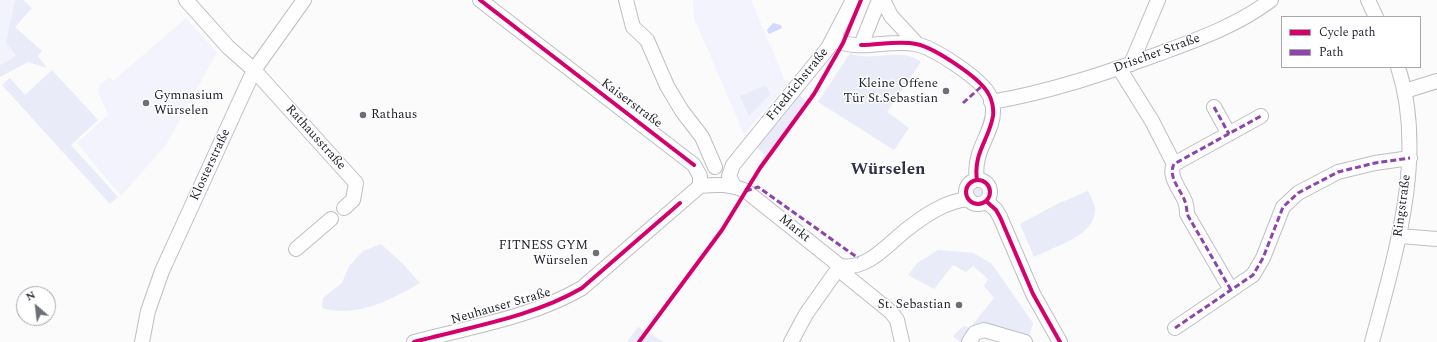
<!DOCTYPE html>
<meta charset="utf-8">
<style>
body{margin:0}
#map{position:relative;width:1437px;height:342px;overflow:hidden;background:#fbfbfb;font-family:Spectral,serif}
canvas{display:block}
.legend{position:absolute;left:1281px;top:16px;width:140px;height:52px;box-sizing:border-box;background:#fff;border:1px solid #a6a7ac;margin:0;padding:5px 7px;list-style:none;font-size:12px;color:#21232f}
.legend li{display:flex;align-items:center;gap:8px;height:20px}
.legend b{width:20px;border:1px solid #a6a7ac}
.north{position:absolute;left:16px;top:286px;width:40px;height:40px;box-sizing:border-box;background:#fff;border:1px solid #a6a7ac;border-radius:50%;rotate:332deg;font-size:11px;font-weight:700;line-height:16px;text-align:center;color:#21232f}
.north::after{content:'';display:block;margin:auto;width:14px;height:18px;background:#6d6f76;clip-path:polygon(50% 0,100% 100%,50% 72%,0 100%)}
</style>
<div id="map">
<canvas width="1437" height="342"></canvas>
<ul class="legend">
<li><b style="height:5px;background:#d6006c"></b>Cycle path</li>
<li><b style="height:5px;background:#8e44ad"></b>Path</li>
</ul>
<div class="north">N</div>
</div>
<script>
const c = document.querySelector('canvas').getContext('2d');
c.lineJoin = 'round';
function fill(path, color) { c.fillStyle = color; c.fill(path, 'evenodd'); }
function stroke(path, color, width, dash) { c.strokeStyle = color; c.lineWidth = width; c.lineCap = dash ? 'butt' : 'round'; c.setLineDash(dash || []); c.stroke(path); }
function drawText(font, color, halo, rows, align = 'center') {
  c.font = font + ' Spectral,serif'; c.lineWidth = 3; c.setLineDash([]); c.textBaseline = 'middle'; c.strokeStyle = halo; c.fillStyle = color; for (const [text, x, y, turn = 0] of rows) {
    c.save(); c.translate(x, y); c.rotate((+turn || 0) * Math.PI / 180); c.textAlign = isNaN(turn) ? turn : align; if (halo) c.strokeText(text, 0, 0); c.fillText(text, 0, 0); c.restore();
  }
}
const built = new Path2D(`
 M0,0H15L6,43L16,56L0,65Z
 M693,0H751L787,85L744,134L694,18Z
 M186,18L217,52L166,145L121,196L77,143L108,115L98,91L100,83L101,84L110,77L113,81Z`);
const green = new Path2D(`
 M15,0H23L32,8L15,27L42,51L38,56L47,68L28,62L0,77V65L16,56L6,43Z
 M850,53C872,63 901,46 921,62L887,112L909,128L894,150L818,102Z
 M52,70L98,120L71,145L118,197L110,204L2,85L10,78L25,95Z
 M766,85L770,94L749,116L740,96Z
 M799,95L806,101L766,156L756,147Z
 M973 192a6 6 0 1 1 12 0a6 6 0 1 1-12 0Z
 M1088,191C1090,196 1095,204 1095,209C1096,236 1053,247 1034,257L1020,224L1057,204Z
 M381,244L402,263L420,283C391,300 356,318 322,308L323,298L342,283L349,266L363,251Z
 M938,250L973,253L992,264L1033,323L1029,339L984,328L966,342H960L953,336L963,326L970,328L994,298L984,286L988,279L973,266L966,272L953,265L934,289L908,275L917,263Z
 M638,327L664,342H627Z`);
const water = new Path2D(`
 M773,23L781,25L782,28L769,34L767,30Z`);
const minor = new Path2D(`
 M186,0L228,47L254,70L356,183L353,200L344,208
 M480,0L694,165L700,176V186
 M626,0L633,27L647,40L667,86L682,111L702,137L715,167
 M883,0L891,16L917,44
 M1368,0L1376,17
 M834,40C861,52 888,39 915,44C933,47 978,77 988,93C991,97 993,105 993,110C994,133 972,150 977,180
 M861,45L879,0
 M1131,64L1158,0
 M1119,68L1152,121L1174,164
 M1405,91L1437,81
 M991,102C1050,92 1106,73 1161,53C1199,39 1238,25 1271,0
 M1214,107L1229,134
 M966 192a12 12 0 1 1 24 0a12 12 0 1 1-24 0Z
 M734,186L729,176L733,165L828,48L853,0
 M986,201L996,210L1000,217L1033,294L1060,342
 M1400,236L1437,239
 M296,249L331,219
 M838,269L891,312L897,320L902,342
 M1231,290L1187,214C1187,209 1186,203 1184,199C1179,188 1168,176 1174,164L1261,116
 M1175,328L1253,275L1263,258L1283,207L1298,193L1338,172L1375,163L1410,158
 M142,342L148,311L162,271L254,70L304,0
 M414,342C469,327 533,317 582,288L700,186C718,184 730,184 746,191L840,266C868,270 887,245 906,230C924,216 945,201 969,199
 M791,342L806,314L840,266
 M969,342L975,333L984,330L1025,342
 M1372,342C1395,255 1427,156 1398,67`);
const quiet = new Path2D(`
 M963,103L982,86
 M1214,107L1229,134
 M746,191L758,187L858,258
 M1231,290L1187,214C1187,209 1186,203 1184,199C1179,188 1168,176 1174,164L1261,116
 M1175,328L1253,275L1263,258L1283,207L1298,193L1338,172L1375,163L1410,158`);
const cycleway = new Path2D(`
 M480,0L694,165
 M861,45C879,45 899,40 916,44C933,47 979,77 988,93C992,99 994,109 993,116C989,140 973,153 977,180
 M966 192a12 12 0 1 1 24 0a12 12 0 1 1-24 0Z
 M986,201L996,210L1000,217L1033,294L1060,342
 M414,342C469,327 533,317 582,288L680,203
 M639,342L722,230L760,168L814,94L843,43L861,0`);
const markers = [
 [946,91,4,"#6d6f76"],
 [146,103,4,"#6d6f76"],
 [363,115,4,"#6d6f76"],
 [596,253,4,"#6d6f76"],
 [959,305,4,"#6d6f76"]
];
const streetNames = [
 ["Drischer Straße",1157,54,-20],
 ["Friedrichstraße",798,85,-51],
 ["Kaiserstraße",631,104,37],
 ["Rathausstraße",315,138,48],
 ["Klosterstraße",211,165,-65],
 ["Ringstraße",1403,206,-82],
 ["Markt",794,229,39],
 ["Neuhauser Straße",501,307,-16]
];
const poiNames = [
 ["Kleine Offene",938,84],
 ["Tür St.Sebastian",938,99],
 ["Gymnasium",154,96,"left"],
 ["Würselen",154,111,"left"],
 ["Rathaus",371,115,"left"],
 ["FITNESS GYM",588,246],
 ["Würselen",588,261],
 ["St. Sebastian",951,305]
];
const districtNames = [
 ["Würselen",888,171]
];
fill(built, '#f2f3fd');
fill(green, '#e9ebf8');
fill(water, '#d3d8fe');
stroke(minor, '#bebfc5', 16);
stroke(minor, '#fefefe', 14);
stroke(quiet, '#8e44ad', 3, [6, 3]);
stroke(cycleway, '#d6006c', 4);
for (const [x, y, r, color] of markers) { const dot = new Path2D(); dot.arc(x, y, r, 0, 2 * Math.PI); c.fillStyle = color; c.fill(dot); stroke(dot, '#fff', 1.5); }
drawText('13px', '#21232f', '#fff', streetNames);
drawText('13px', '#21232f', '#fff', poiNames, 'right');
drawText('bold 17px', '#2f324b', '#fff', districtNames);
</script>
